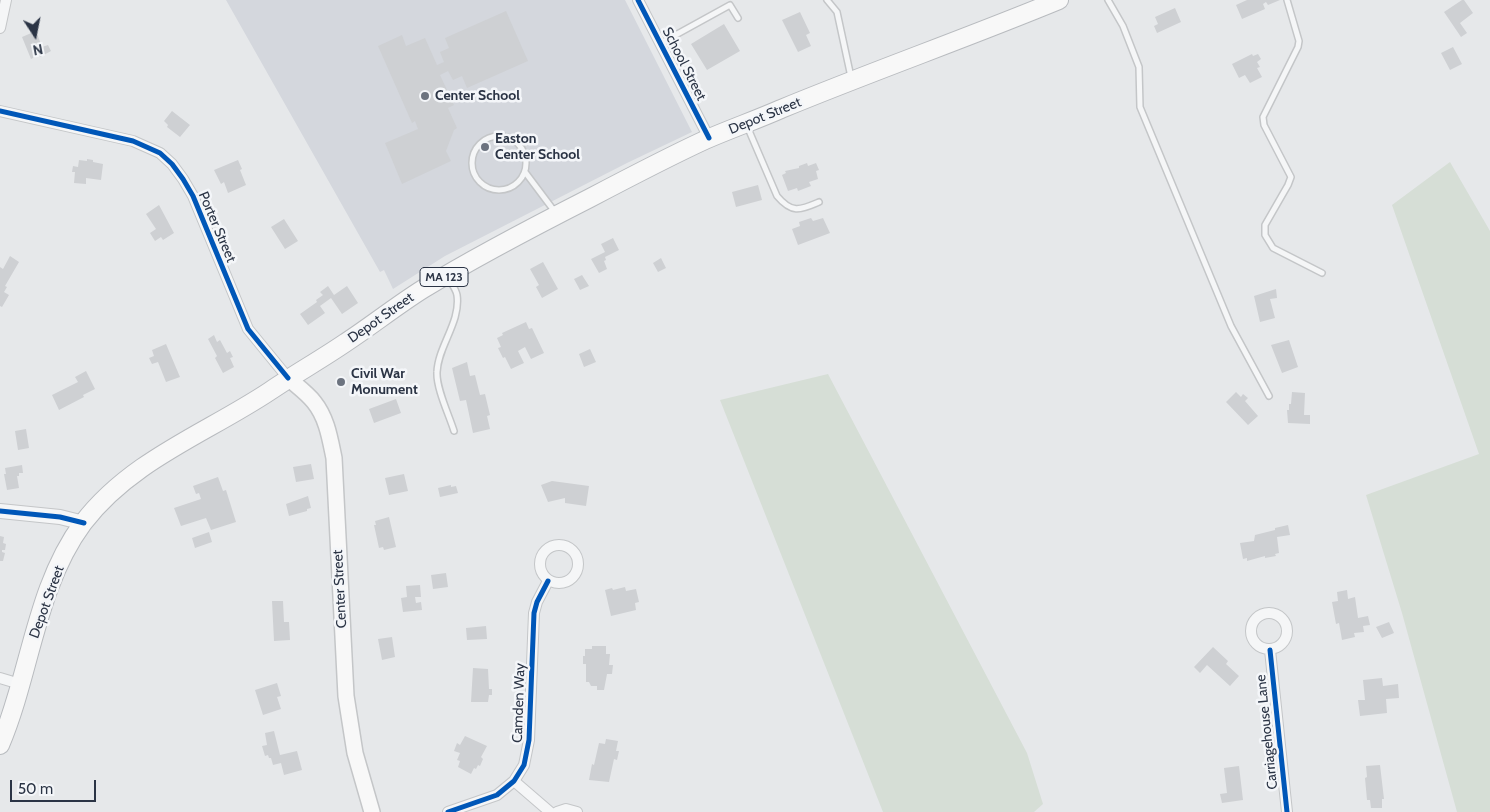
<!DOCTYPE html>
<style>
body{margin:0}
#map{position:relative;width:1490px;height:812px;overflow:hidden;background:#e6e8ea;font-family:Cabin,sans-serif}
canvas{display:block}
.north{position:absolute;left:10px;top:10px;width:50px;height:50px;-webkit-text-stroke:4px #f4f6f9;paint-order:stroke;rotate:169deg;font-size:14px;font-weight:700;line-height:20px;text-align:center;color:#2b3445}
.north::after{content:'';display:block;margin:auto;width:18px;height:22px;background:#2b3445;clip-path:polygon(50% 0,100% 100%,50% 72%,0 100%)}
.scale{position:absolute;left:10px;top:780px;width:86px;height:22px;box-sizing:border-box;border:2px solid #2b3445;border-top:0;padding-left:6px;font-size:15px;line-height:18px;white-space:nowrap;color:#2b3445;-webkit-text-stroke:4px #f4f6f9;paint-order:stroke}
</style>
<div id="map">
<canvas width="1490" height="812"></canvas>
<div class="north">N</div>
<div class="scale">50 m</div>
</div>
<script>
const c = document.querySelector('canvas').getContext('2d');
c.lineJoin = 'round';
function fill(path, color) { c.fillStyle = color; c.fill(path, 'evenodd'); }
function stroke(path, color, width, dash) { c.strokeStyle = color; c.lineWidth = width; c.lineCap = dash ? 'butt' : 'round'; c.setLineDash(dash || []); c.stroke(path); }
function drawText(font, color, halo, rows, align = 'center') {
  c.font = font + ' Cabin,sans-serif'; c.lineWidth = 5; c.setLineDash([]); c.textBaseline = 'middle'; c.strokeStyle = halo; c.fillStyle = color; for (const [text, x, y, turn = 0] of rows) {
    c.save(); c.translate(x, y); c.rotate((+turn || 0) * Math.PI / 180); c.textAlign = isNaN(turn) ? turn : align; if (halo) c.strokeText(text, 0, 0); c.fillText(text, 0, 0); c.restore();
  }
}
const built = new Path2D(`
 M226,0H625L692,132L627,163L445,256L393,289L384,270L380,272Z`);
const green = new Path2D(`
 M1450,162L1490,231V812H1457L1402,613L1366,495L1479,454L1392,205Z
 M828,374L1027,753L1043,804L1034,812H883L720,400Z`);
const building = new Path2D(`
 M1247,0H1280L1268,5L1266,2L1263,4L1265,9L1242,19L1236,5Z
 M1462,0H1464L1473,13L1460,23L1467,33L1461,37L1444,12Z
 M1175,8L1181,22L1157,33L1154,26L1158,24L1155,17Z
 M506,11L528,61L467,88L462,76L453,80L448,71L440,75L454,105L448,108L457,128L454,130L446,151L451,161L402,184L385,143L418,129L415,121L412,123L378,46L402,35L406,46L425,38L437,65L444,62L440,52L449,48L445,38Z
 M800,12L810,33L806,35L811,46L798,52L782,20Z
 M724,24L740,51L707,70L691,44Z
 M36,31L42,47L48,45L51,51L40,57L39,55L31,59L22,37Z
 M1453,47L1462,64L1450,70L1441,53Z
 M1252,54L1253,56L1258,54L1261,59L1257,62L1260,67L1257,68L1262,77L1250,83L1245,75L1239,78L1232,64Z
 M172,111L190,125L180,137L167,127L168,125L164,121Z
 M87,159L93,160V162L103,164L101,180L86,178V184L74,183L75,172H72L73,166L78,167L79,160L87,161Z
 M238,160L242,169L240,170L246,185L228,193L224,182L221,184L214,170Z
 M807,163L808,166L816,163L819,170L816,171L818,179L809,182L811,186L798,191L797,188L788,191L782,175L786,173L785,171L799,168V166Z
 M758,185L762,200L736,207L732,192Z
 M159,205L174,233L163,240L161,237L155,241L150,233L156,229L146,214Z
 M811,218L813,221L823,218L830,233L798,245L792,229L800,226L799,222Z
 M284,219L298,241L285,249L271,227Z
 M613,238L619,250L605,257L606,260L604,261L607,269L599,273L591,259L605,252L601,244Z
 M10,256L19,262L5,286L7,287L4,292L9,295L2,307L0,306V267L3,269Z
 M661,258L666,268L658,272L653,263Z
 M543,262L558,289L542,298L536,287L539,285L530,269Z
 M582,275L589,286L580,290L574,279Z
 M328,286L334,295L347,286L358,303L342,314L331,298L320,306L325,313L308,325L300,314L317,302L316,300L323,295L320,292Z
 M1276,289L1277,298L1270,299L1275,318L1260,322L1254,296Z
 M526,322L529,329L532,328L544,353L531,359L525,347L518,351L524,363L511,369L505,357L503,358L498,348L501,347L497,338L503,335L502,333Z
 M214,335L217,342L220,340L227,353L230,351L233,357L230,358L234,367L223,373L215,358L217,356L208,339Z
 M1289,340L1298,367L1282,373L1271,345Z
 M166,344L180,377L166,382L158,362L152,364L149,358L154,356L152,350Z
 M590,349L596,362L584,367L579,354Z
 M467,362L470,376L475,375L480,395L485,394L490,415L487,416L490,429L473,433L466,400L460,401L452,368Z
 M86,371L95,389L83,395L84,397L59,410L52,395L78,382L75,377Z
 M1236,392L1241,397L1243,394L1248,398L1245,401L1258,416L1248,425L1226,402Z
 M1292,392L1305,393L1304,415H1310V424L1288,423L1287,410H1289V404H1291Z
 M396,399L401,413L374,423L369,409Z
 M26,429L29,448L18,450L15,431Z
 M311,464L314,479L296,482L293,467Z
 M22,465L23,473H19V476H17L19,488L7,490L4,474H6L5,468Z
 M404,474L408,491L389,495L385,478Z
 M218,477L223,491L226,490L236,522L211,530L206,518L181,526L174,508L201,499L199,493L196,494L193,486Z
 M552,481L589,486L586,506L565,503V498L548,502L541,485Z
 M451,485V487L456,486L458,493L440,497L438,488Z
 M308,496L311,508L307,509V511L289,516L286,504Z
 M389,517L396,547L384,550L383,547L379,548L374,525H376L375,521Z
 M1288,525L1290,535L1277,537L1279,553L1275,554L1276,556L1265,558V556L1247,561V558L1243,559L1240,543L1254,541L1255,535L1275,530V528Z
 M209,532L212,542L195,548L192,538Z
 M0,536L4,537L3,543L6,544L5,550H2V552L5,553L3,561H0Z
 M446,573L448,587L433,589L431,575Z
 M420,585L421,597H415L416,603L421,602L422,610L403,612L401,598L407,597L406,586Z
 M625,587L626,591L636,589L639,602L635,603L636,610L611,616L605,590L612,588L613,590Z
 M1347,590L1348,599L1355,597L1358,618L1368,616L1370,625L1363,626L1364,632L1354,633L1355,637L1342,640L1339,623L1336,624L1332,602L1338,601L1337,592Z
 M272,601H283L284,622H289L290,640L274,641Z
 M1389,622L1394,633L1382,638L1376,627Z
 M486,626L487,639L467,640L466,628Z
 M392,637L395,657L382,660L378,639Z
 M592,646H606V654H610L609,665H613L612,674H607L604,690H597V686H591L589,682H586V664H583V656H585V649H592Z
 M1213,647L1228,661L1226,664L1239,676L1230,686L1207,665L1200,673L1194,667Z
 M473,668L488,669L489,689H492V695H489L488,702H471Z
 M1382,678L1383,686L1398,684L1399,698L1386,699L1387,713L1360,716L1358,700H1365L1363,680Z
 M277,683L281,696L277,697L281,709L263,715L255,690Z
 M274,731L280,755L297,751L302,770L284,775L281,763L273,765L271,758H269L268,755L265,756L262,746L267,745L265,733Z
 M465,736L487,746L481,757L483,759L480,766L478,765L476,769L474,768L471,774L458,767L460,761L457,760L460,753L454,751L457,743L460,745Z
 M606,739L618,741L616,751H619L617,760L614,759L609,782L589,780L592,764L594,765L599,743L605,744Z
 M1380,765L1384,799H1382V808H1371L1370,800H1367L1365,778L1367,777L1366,766Z
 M1239,766L1243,800L1222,803L1220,794L1227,793L1224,768Z`);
const service = new Path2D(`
 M827,0L837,12L851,77
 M1108,0L1123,26L1139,67L1140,107L1231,326L1269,396
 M1287,0L1299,41L1298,47L1263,117L1264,125L1291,177L1288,185L1265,225V235L1273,248L1322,273
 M661,43L730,5L738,18
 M747,126L777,196C792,214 800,210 819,202
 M472 163a27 27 0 1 1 54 0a27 27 0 1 1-54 0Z
 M525,172L555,212
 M448,278C451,283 456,289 457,295C461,322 438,346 437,372C436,388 449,415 454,431`);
const minor = new Path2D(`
 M638,0L709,138
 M0,28L6,0
 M0,111L133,141L160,153L172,164L183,179L193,196L248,329L288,378
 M540 564a19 19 0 1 1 38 0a19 19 0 1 1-38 0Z
 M1251 631a18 18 0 1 1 36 0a18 18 0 1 1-36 0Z
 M1270,650L1287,812
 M0,678L20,684
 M514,781L550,812
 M448,812L497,795L514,781L524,765L529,740L534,613L537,602L548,581
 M557,812L566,809L577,812`);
const tertiary = new Path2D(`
 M0,511L60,517L84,523`);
const secondary = new Path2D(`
 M288,378C297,386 307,393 314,402C327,418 330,439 334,458L346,696L355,753L372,812`);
const trunk = new Path2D(`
 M0,745C31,672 35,588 83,523C131,460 207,433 270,391C295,374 320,360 345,343C371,326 396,306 423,289C477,256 533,227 590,198C628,178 666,158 705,140C730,129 756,120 781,109C873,71 967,38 1059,0`);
const cycleway = new Path2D(`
 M638,0L709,138
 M0,111L133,141L160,153L172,164L183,179L193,196L248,329L288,378
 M0,511L60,517L84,523
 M1270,650L1287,812
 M448,812L497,795L514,781L524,765L529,740L534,613L537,602L548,581`);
const markers = [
 [425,96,5,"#6c737f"],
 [485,147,5,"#6c737f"],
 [341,382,5,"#6c737f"]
];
const shields = [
 [444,277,48]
];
const shieldNames = [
 ["MA 123",444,277]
];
const streetNames = [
 ["School Street",684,64,63],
 ["Depot Street",765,116,-22],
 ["Porter Street",217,227,67],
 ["Depot Street",381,318,-35],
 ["Center Street",340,589,-93],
 ["Depot Street",47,602,-70],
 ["Camden Way",519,703,-88],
 ["Carriagehouse Lane",1267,732,-96]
];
const poiNames = [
 ["Center School",435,96],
 ["Easton",495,139],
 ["Center School",495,155],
 ["Civil War",351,374],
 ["Monument",351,390]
];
fill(built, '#d4d7dd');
fill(green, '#d6ded6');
fill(building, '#ced0d3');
stroke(service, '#c4c6c8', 8);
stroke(minor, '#c4c6c8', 12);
stroke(tertiary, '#c4c6c8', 16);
stroke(secondary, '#c4c6c8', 18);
stroke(trunk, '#b8bbbf', 20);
stroke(service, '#f5f6f7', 5);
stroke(minor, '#f5f6f7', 10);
stroke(tertiary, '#f5f6f7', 14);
stroke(secondary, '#f8f8f8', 15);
stroke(trunk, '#f8f8f8', 18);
stroke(cycleway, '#0057b8', 5);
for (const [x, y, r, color] of markers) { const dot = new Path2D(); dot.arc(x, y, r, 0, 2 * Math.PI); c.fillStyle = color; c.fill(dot); stroke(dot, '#f4f6f9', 2); }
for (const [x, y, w] of shields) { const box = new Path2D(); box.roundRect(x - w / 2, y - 9.5, w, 19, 4); c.fillStyle = '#f4f6f9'; c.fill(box); stroke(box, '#2b3445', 1); }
drawText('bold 12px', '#2b3445', null, shieldNames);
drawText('14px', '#2b3445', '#f4f6f9', streetNames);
drawText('bold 14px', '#2b3445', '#f4f6f9', poiNames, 'left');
</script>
